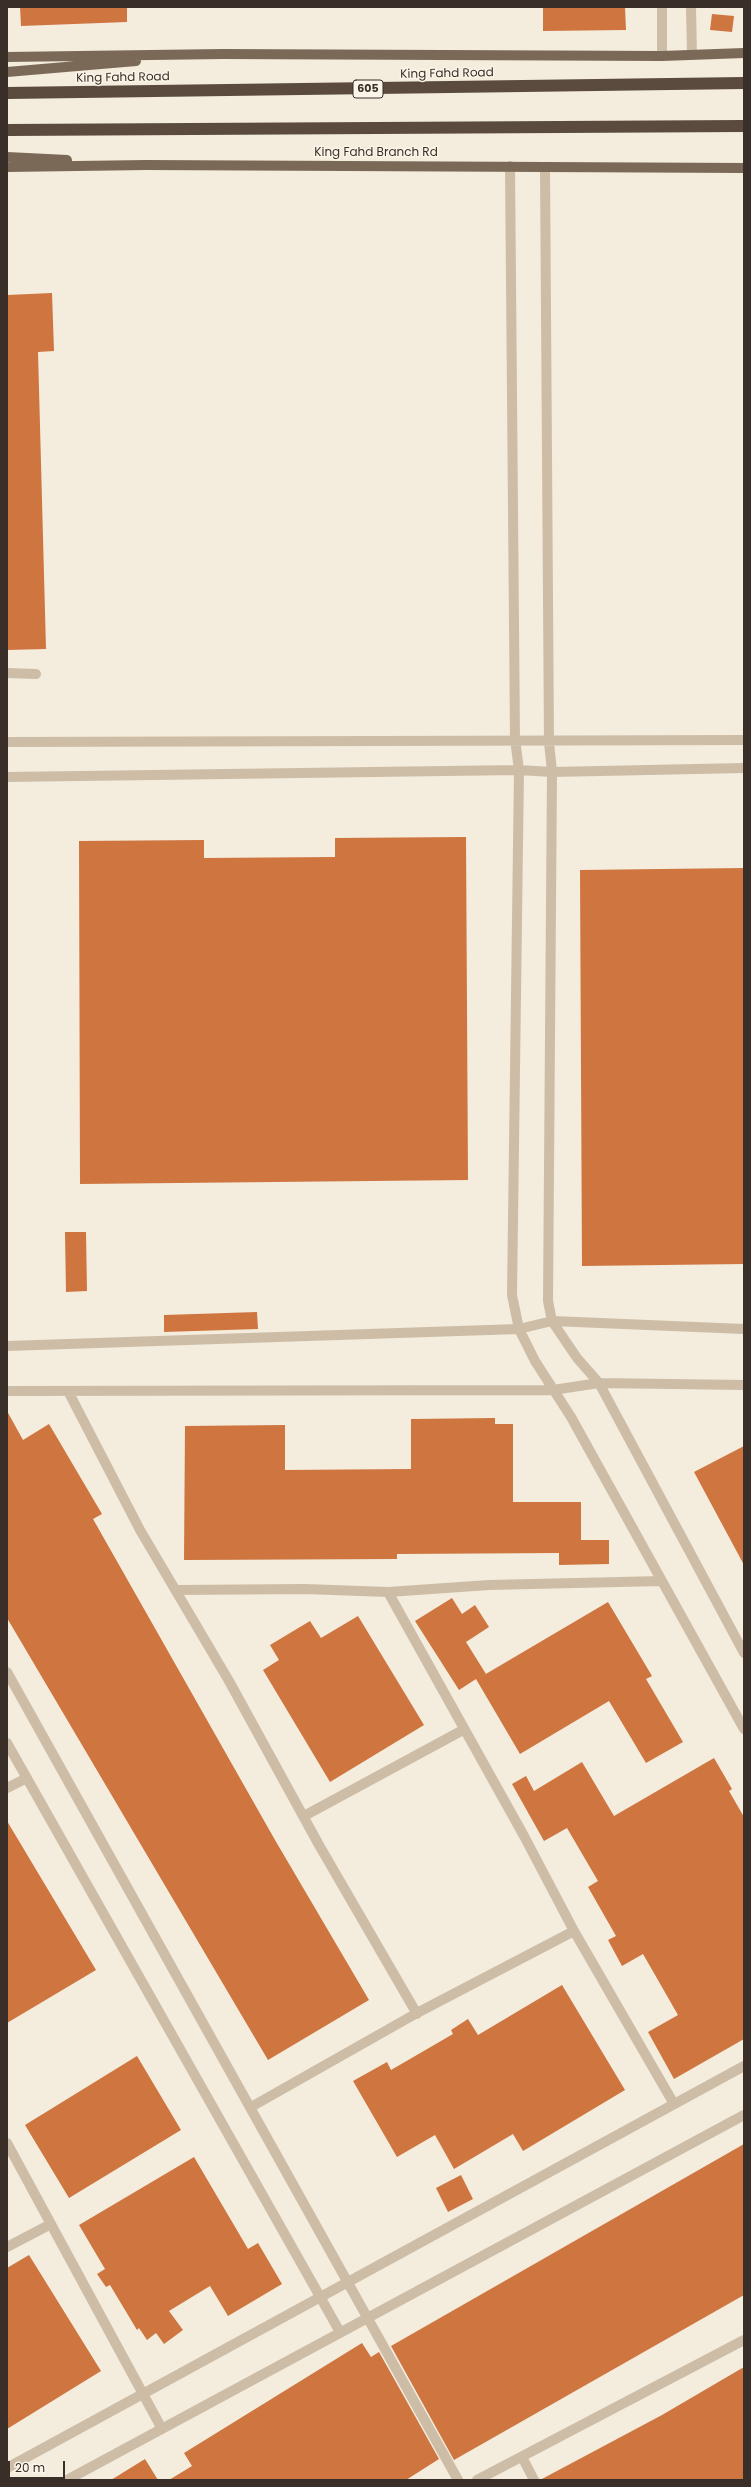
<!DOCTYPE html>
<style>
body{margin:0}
#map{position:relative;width:751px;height:2487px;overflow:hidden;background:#f4ecdc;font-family:Poppins,sans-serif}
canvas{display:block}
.frame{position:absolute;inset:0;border:8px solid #392f28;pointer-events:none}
.scale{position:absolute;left:8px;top:2461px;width:57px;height:18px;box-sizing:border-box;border:2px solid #392f28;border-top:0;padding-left:5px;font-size:12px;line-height:14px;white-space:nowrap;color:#392f28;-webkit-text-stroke:3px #fbf5e8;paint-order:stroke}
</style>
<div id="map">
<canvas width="751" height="2487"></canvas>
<div class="frame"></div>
<div class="scale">20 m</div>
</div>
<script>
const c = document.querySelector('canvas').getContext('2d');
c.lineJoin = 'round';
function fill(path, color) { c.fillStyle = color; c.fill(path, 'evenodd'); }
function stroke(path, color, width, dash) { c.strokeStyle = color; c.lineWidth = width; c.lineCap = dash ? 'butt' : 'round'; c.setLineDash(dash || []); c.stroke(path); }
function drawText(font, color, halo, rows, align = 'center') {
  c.font = font + ' Poppins,sans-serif'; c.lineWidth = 3; c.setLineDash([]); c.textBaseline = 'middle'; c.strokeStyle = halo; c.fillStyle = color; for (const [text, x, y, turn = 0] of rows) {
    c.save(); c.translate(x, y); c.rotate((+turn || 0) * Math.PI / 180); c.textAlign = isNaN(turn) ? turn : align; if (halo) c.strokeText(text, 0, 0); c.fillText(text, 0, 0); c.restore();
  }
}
const building = new Path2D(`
 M20,7H127V22L21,26Z
 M543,7H625L626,30L543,31Z
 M712,14L734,16L732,32L710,30Z
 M52,293L54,351L38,352L46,649L7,650V295Z
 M466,837L468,1180L80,1184L79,841L204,840V858L335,857V838Z
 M744,868V1264L582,1266L580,870Z
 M65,1232H86L87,1291L66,1292Z
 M257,1312L258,1329L164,1332V1315Z
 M7,1411L23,1440L49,1424L102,1514L93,1519L275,1840L369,2000L268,2060L7,1618Z
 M495,1418V1424H513V1502H581V1540H609V1564L559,1565V1553L397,1554V1559L184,1560L185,1426L285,1425V1470L411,1469V1419Z
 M744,1446V1565L694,1472Z
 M452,1598L462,1614L475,1605L489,1627L466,1642L486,1674L479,1678L608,1602L652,1676L646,1679L683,1742L646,1763L609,1701L520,1754L476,1679L459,1690L415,1621Z
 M358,1616L424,1725L330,1782L263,1670L279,1660L270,1645L310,1621L321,1638Z
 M714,1758L732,1789L729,1791L744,1817V2039L674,2079L648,2032L678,2015L643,1954L622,1966L608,1940L616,1936L588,1887L598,1881L567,1828L544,1841L512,1784L526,1776L534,1791L582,1762L614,1816Z
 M7,1821L96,1970L7,2023Z
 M562,1985L625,2090L523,2151L513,2134L454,2169L435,2135L397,2157L353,2081L387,2062L391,2070L453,2034L451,2030L468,2019L478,2035Z
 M137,2056L181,2130L69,2198L25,2125Z
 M744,2144V2295L454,2460L391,2346Z
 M194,2157L248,2249L258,2243L282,2284L228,2316L210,2286L169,2311L183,2330L164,2344L156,2333L147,2340L139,2328L137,2330L110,2285L106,2287L97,2274L105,2269L79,2225Z
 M461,2175L473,2199L448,2212L436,2188Z
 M29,2255L101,2371L7,2429V2268Z
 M362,2343L371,2357L379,2352L439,2459L406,2480H169L192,2466L184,2453Z
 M744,2367V2480H540L662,2415Z
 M145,2459L158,2480H111Z`);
const minor = new Path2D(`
 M662,7V56
 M691,7L692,55
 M510,166L515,739L519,770L512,1295L519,1329L535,1361L571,1417L744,1729
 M545,168L549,742L552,772L548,1301L552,1321L577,1358L599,1383L744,1653
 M7,673L36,674
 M7,742L744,740
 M7,777L519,770L552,772L744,768
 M7,1346L519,1329L552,1321L744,1329
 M7,1391L553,1390L599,1383L744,1385
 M68,1391L140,1530L229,1681L319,1845L417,2014
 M176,1590L305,1589L388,1592L489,1585L662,1581
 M388,1592L524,1836L574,1931L674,2104
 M7,1672L458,2480
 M7,1743L340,2332
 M7,1788L27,1778
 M304,1816L463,1730
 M251,2107L417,2013L574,1931
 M7,2143L162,2429
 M7,2247L51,2224
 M522,2457L534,2480
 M7,2468L744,2066
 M67,2480L744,2115
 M477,2480L744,2340`);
const major = new Path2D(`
 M7,57L223,54L662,56L744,53
 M7,72L136,61
 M7,157L67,160
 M7,167L146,165L744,168`);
const highway = new Path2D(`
 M7,93L744,83
 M7,130L744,126`);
const shields = [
 [368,89,30]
];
const shieldNames = [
 ["605",368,89]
];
const streetNames = [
 ["King Fahd Road",447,74,-1],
 ["King Fahd Road",123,78,-1],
 ["King Fahd Branch Rd",376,153]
];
fill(building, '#ce7540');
stroke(minor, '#cdbda7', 10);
stroke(major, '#7b6958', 10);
stroke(highway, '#5a4b3e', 12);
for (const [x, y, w] of shields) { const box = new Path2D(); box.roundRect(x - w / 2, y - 9, w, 18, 3); c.fillStyle = '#fbf5e8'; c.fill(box); stroke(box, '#392f28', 1); }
drawText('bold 11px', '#392f28', null, shieldNames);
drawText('12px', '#392f28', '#fbf5e8', streetNames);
</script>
